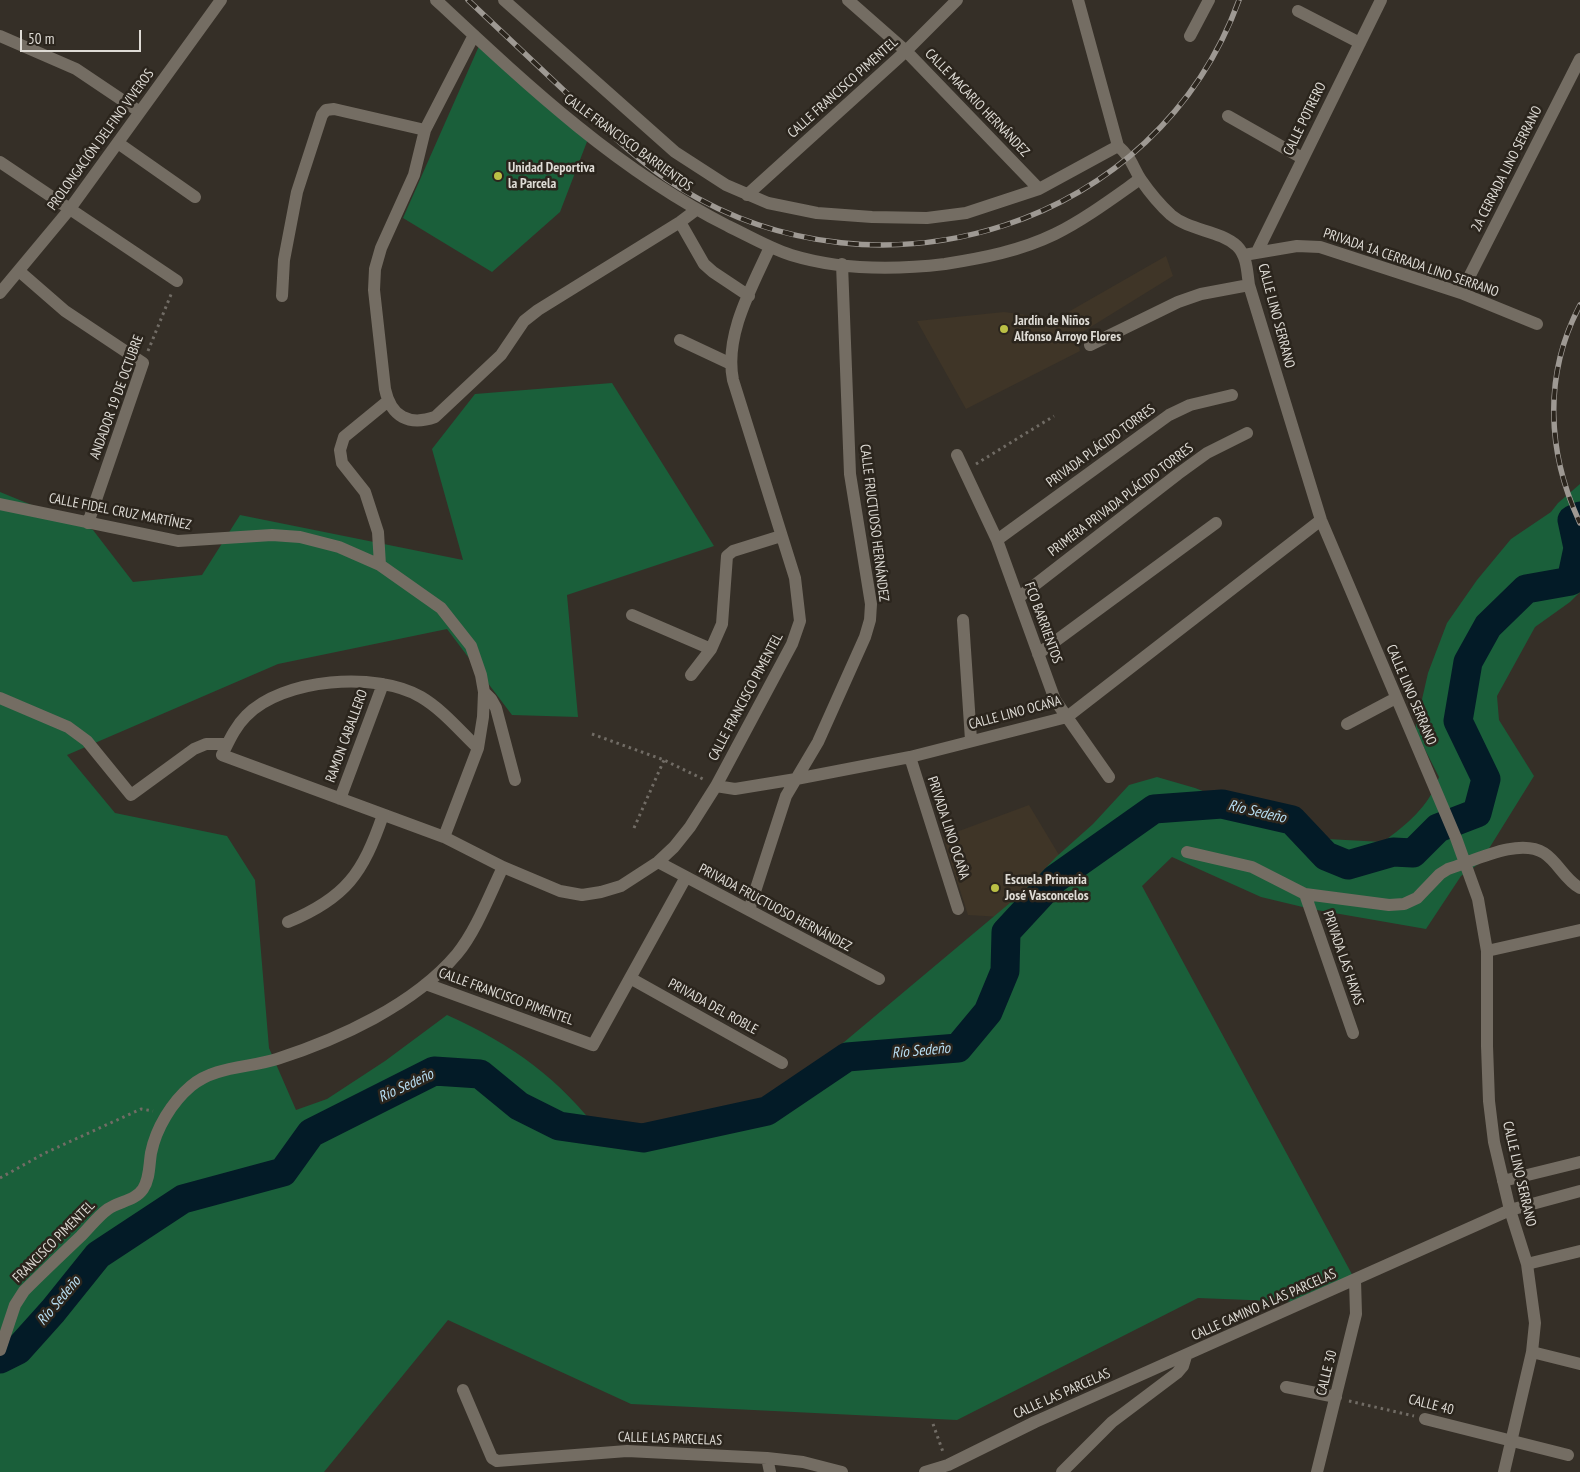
<!DOCTYPE html>
<meta charset="utf-8">
<style>
body{margin:0}
#map{position:relative;width:1580px;height:1472px;overflow:hidden;background:#352f27;font-family:"PT Sans Narrow",sans-serif}
canvas{display:block}
.scale{position:absolute;left:20px;top:30px;width:121px;height:22px;box-sizing:border-box;border:2px solid #dedbd5;border-top:0;padding-left:6px;font-size:15px;line-height:18px;white-space:nowrap;color:#dedbd5;-webkit-text-stroke:4px #2b251d;paint-order:stroke}
</style>
<div id="map">
<canvas width="1580" height="1472"></canvas>
<div class="scale">50 m</div>
</div>
<script>
const c = document.querySelector('canvas').getContext('2d');
c.lineJoin = 'round';
function fill(path, color) { c.fillStyle = color; c.fill(path, 'evenodd'); }
function stroke(path, color, width, dash) { c.strokeStyle = color; c.lineWidth = width; c.lineCap = dash ? 'butt' : 'round'; c.setLineDash(dash || []); c.stroke(path); }
function drawText(font, color, halo, rows, align = 'center') {
  c.font = font + ' "PT Sans Narrow",sans-serif'; c.lineWidth = 5; c.setLineDash([]); c.textBaseline = 'middle'; c.strokeStyle = halo; c.fillStyle = color; for (const [text, x, y, turn = 0] of rows) {
    c.save(); c.translate(x, y); c.rotate((+turn || 0) * Math.PI / 180); c.textAlign = isNaN(turn) ? turn : align; if (halo) c.strokeText(text, 0, 0); c.fillText(text, 0, 0); c.restore();
  }
}
const built = new Path2D(`
 M1166,256L1173,276L1076,336L1080,351L966,409L917,321L1004,312L1056,319Z
 M1029,805L1062,860L1001,917L968,915L943,837Z`);
const green = new Path2D(`
 M479,46L588,139L560,212L492,272L403,218Z
 M612,383L714,546L567,595L578,717L512,715L447,629L278,664L67,755L115,813L227,836L255,880L269,1048L296,1110L327,1099L385,1061L447,1015C512,1044 560,1079 603,1136L630,1139L694,1128L767,1102L837,1048L1023,892L1056,857L1093,824L1129,785L1157,777L1195,788L1327,839L1383,842C1407,824 1429,807 1439,777L1415,730L1428,673L1447,623L1477,580L1511,539L1551,512L1558,503L1580,484V592L1570,602L1535,627L1497,696L1499,720L1534,776L1480,863L1461,876L1426,929L1311,909L1261,897L1172,857L1142,886L1354,1278L1300,1302L1198,1298L957,1420L631,1404L448,1320L324,1472H0V492L93,530L133,582L202,575L240,515L463,560L432,449L475,394Z`);
const river = new Path2D(`
 M0,1359L18,1350L53,1311L98,1255L183,1199L283,1172L311,1133L434,1071L480,1074L519,1106L559,1126L643,1138L767,1111L847,1057L958,1048L988,1012L1005,971L1006,932L1055,879L1154,809L1222,804L1292,820L1326,856L1348,865L1393,852L1413,853L1438,828L1477,813L1486,779L1458,721L1468,662L1488,626L1526,589L1571,581L1578,548L1572,520L1580,516`);
const path = new Path2D(`
 M148,351L172,292
 M976,464L1054,416
 M592,734L664,760L705,780
 M634,828L664,760
 M0,1178L45,1153L141,1109L153,1111
 M1349,1401L1414,1416
 M933,1424L943,1452`);
const minor = new Path2D(`
 M436,0C526,84 617,170 728,226C749,236 769,248 791,255C840,270 895,270 945,264C983,258 1020,251 1055,234C1085,219 1113,198 1140,179
 M504,0L675,152L726,185L768,203L817,213L872,217L927,218L966,213L1039,189L1118,146
 M848,0L906,51L1039,189
 M1078,0L1118,146C1132,158 1132,166 1141,180C1150,193 1160,205 1171,215C1190,231 1219,230 1237,246C1247,256 1247,271 1249,285L1321,520L1456,838L1478,899L1487,951V1046L1489,1101L1494,1142L1510,1210L1527,1264L1535,1323L1532,1352L1504,1472
 M1298,11L1360,43
 M474,35L425,130L414,175L381,248L375,269L374,290L385,389C391,417 409,426 435,417L501,355L524,321L538,310L680,222L696,210
 M0,36L76,69L140,112
 M1190,36L1209,0
 M1228,116L1302,158
 M118,143L195,197
 M0,162L177,281
 M747,195L906,51L957,0
 M680,222L704,264L713,272L749,296
 M1257,252L1381,0
 M1244,255L1297,246L1320,247L1461,293L1537,324
 M19,271L65,311L143,363L88,523
 M0,293L69,210L221,0
 M1461,293L1580,59
 M282,296L284,260L297,192L322,115L326,110L334,109L425,130
 M680,340L729,363
 M1090,345L1178,302L1201,294L1249,285
 M957,455L997,540L1055,700L1109,777
 M0,504L178,541L272,535L300,537L339,547L380,565L441,608L471,646L481,675L484,692L483,717L478,748L444,837
 M997,540L1169,415L1190,405L1232,395
 M380,565L378,532L365,492L342,463L340,450L344,437L388,401
 M1018,598L1178,474L1207,453L1247,433
 M632,615L711,649
 M963,620L971,740
 M1038,654L1216,523
 M691,675L711,649L722,624L727,556L733,551L781,536
 M484,692L491,699L496,708L515,780
 M0,698L68,727L87,741L131,795L194,749L206,744H227
 M1347,724L1396,698
 M478,748C460,731 443,710 421,697C377,671 282,678 246,716C235,727 229,741 222,755L444,837L503,867L560,891L582,895L601,892L621,886L658,862L674,847L690,827L716,786L792,644L800,621L795,578L733,380C724,335 752,287 770,247
 M910,757L958,909
 M716,786L735,789L796,779L910,757L1067,717L1321,520
 M340,799L383,684
 M1187,852L1252,867L1305,894L1389,905L1404,904L1417,898L1440,874L1448,869C1474,861 1519,837 1544,853C1558,862 1565,880 1580,888
 M658,862L879,979
 M1305,894L1353,1033
 M749,910L786,796L818,742L865,637L870,620L871,604L850,474L842,264
 M288,922C346,898 363,873 383,815
 M1487,951L1580,930
 M630,978L782,1063
 M426,984L593,1045L686,877
 M1503,1181L1580,1162
 M1527,1264L1580,1251
 M0,1350L15,1305L24,1291C43,1272 62,1254 81,1236C90,1227 98,1216 108,1209C119,1201 135,1201 143,1189C150,1178 149,1165 151,1153C156,1128 172,1102 191,1086C214,1066 249,1068 277,1059C339,1039 414,1005 457,954C476,931 490,894 503,867
 M1532,1352L1580,1364
 M1286,1387L1336,1397
 M463,1390L492,1458L497,1461L627,1451L767,1458L803,1462L842,1472
 M1425,1419L1568,1455
 M767,1458L770,1472
 M925,1472L948,1465L1035,1422L1510,1210L1580,1191
 M1062,1472L1112,1422L1177,1373L1183,1366L1186,1356
 M1317,1472L1356,1314L1355,1280`);
const rail = new Path2D(`
 M468,0C503,33 538,66 573,99C606,130 641,164 680,188C882,312 1157,226 1239,0
 M1580,305C1543,375 1547,453 1580,523`);
const markers = [
 [498,176,5,"#bbc045"],
 [1004,329,5,"#bbc045"],
 [995,888,5,"#bbc045"]
];
const streetNames = [
 ["CALLE FRANCISCO PIMENTEL",843,88,-42],
 ["CALLE MACARIO HERNÁNDEZ",977,103,46],
 ["CALLE POTRERO",1305,119,-64],
 ["PROLONGACIÓN DELFINO VIVEROS",101,140,-54],
 ["CALLE FRANCISCO BARRIENTOS",628,143,36],
 ["2A CERRADA LINO SERRANO",1507,169,-63],
 ["PRIVADA 1A CERRADA LINO SERRANO",1411,263,19],
 ["CALLE LINO SERRANO",1276,316,75],
 ["ANDADOR 19 DE OCTUBRE",117,397,-70],
 ["PRIVADA PLÁCIDO TORRES",1101,446,-36],
 ["PRIMERA PRIVADA PLÁCIDO TORRES",1121,500,-37],
 ["CALLE FIDEL CRUZ MARTÍNEZ",120,512,11],
 ["CALLE FRUCTUOSO HERNÁNDEZ",874,523,83],
 ["FCO BARRIENTOS",1043,623,70],
 ["CALLE LINO SERRANO",1411,695,67],
 ["CALLE FRANCISCO PIMENTEL",746,697,-62],
 ["CALLE LINO OCAÑA",1015,713,-15],
 ["RAMON CABALLERO",347,736,-70],
 ["PRIVADA LINO OCAÑA",948,828,72],
 ["PRIVADA FRUCTUOSO HERNÁNDEZ",775,908,28],
 ["PRIVADA LAS HAYAS",1343,958,71],
 ["CALLE FRANCISCO PIMENTEL",506,997,20],
 ["PRIVADA DEL ROBLE",713,1007,29],
 ["CALLE LINO SERRANO",1519,1174,77],
 ["FRANCISCO PIMENTEL",54,1242,-45],
 ["CALLE CAMINO A LAS PARCELAS",1264,1305,-24],
 ["CALLE 30",1327,1373,-76],
 ["CALLE LAS PARCELAS",1062,1394,-24],
 ["CALLE 40",1431,1405,14],
 ["CALLE LAS PARCELAS",670,1439,2]
];
const poiNames = [
 ["Unidad Deportiva",508,168],
 ["la Parcela",508,184],
 ["Jardín de Niños",1014,321],
 ["Alfonso Arroyo Flores",1014,337],
 ["Escuela Primaria",1005,880],
 ["José Vasconcelos",1005,896]
];
const waterNames = [
 ["Río Sedeño",1257,812,13],
 ["Río Sedeño",921,1051,-5],
 ["Río Sedeño",406,1086,-25],
 ["Río Sedeño",59,1301,-50]
];
fill(built, '#3f3527');
fill(green, '#1a5f3a');
stroke(river, '#031b27', 29);
stroke(path, '#716c65', 3, [2.5, 4]);
stroke(minor, '#746d63', 12);
stroke(rail, '#9e9993', 5.5);
stroke(rail, '#2b251d', 4, [11]);
for (const [x, y, r, color] of markers) { const dot = new Path2D(); dot.arc(x, y, r, 0, 2 * Math.PI); c.fillStyle = color; c.fill(dot); stroke(dot, '#2b251d', 2); }
drawText('14px', '#dedbd5', '#2b251d', streetNames);
drawText('bold 14px', '#dedbd5', '#2b251d', poiNames, 'left');
drawText('italic 15px', '#b8dff4', '#2b251d', waterNames);
</script>
